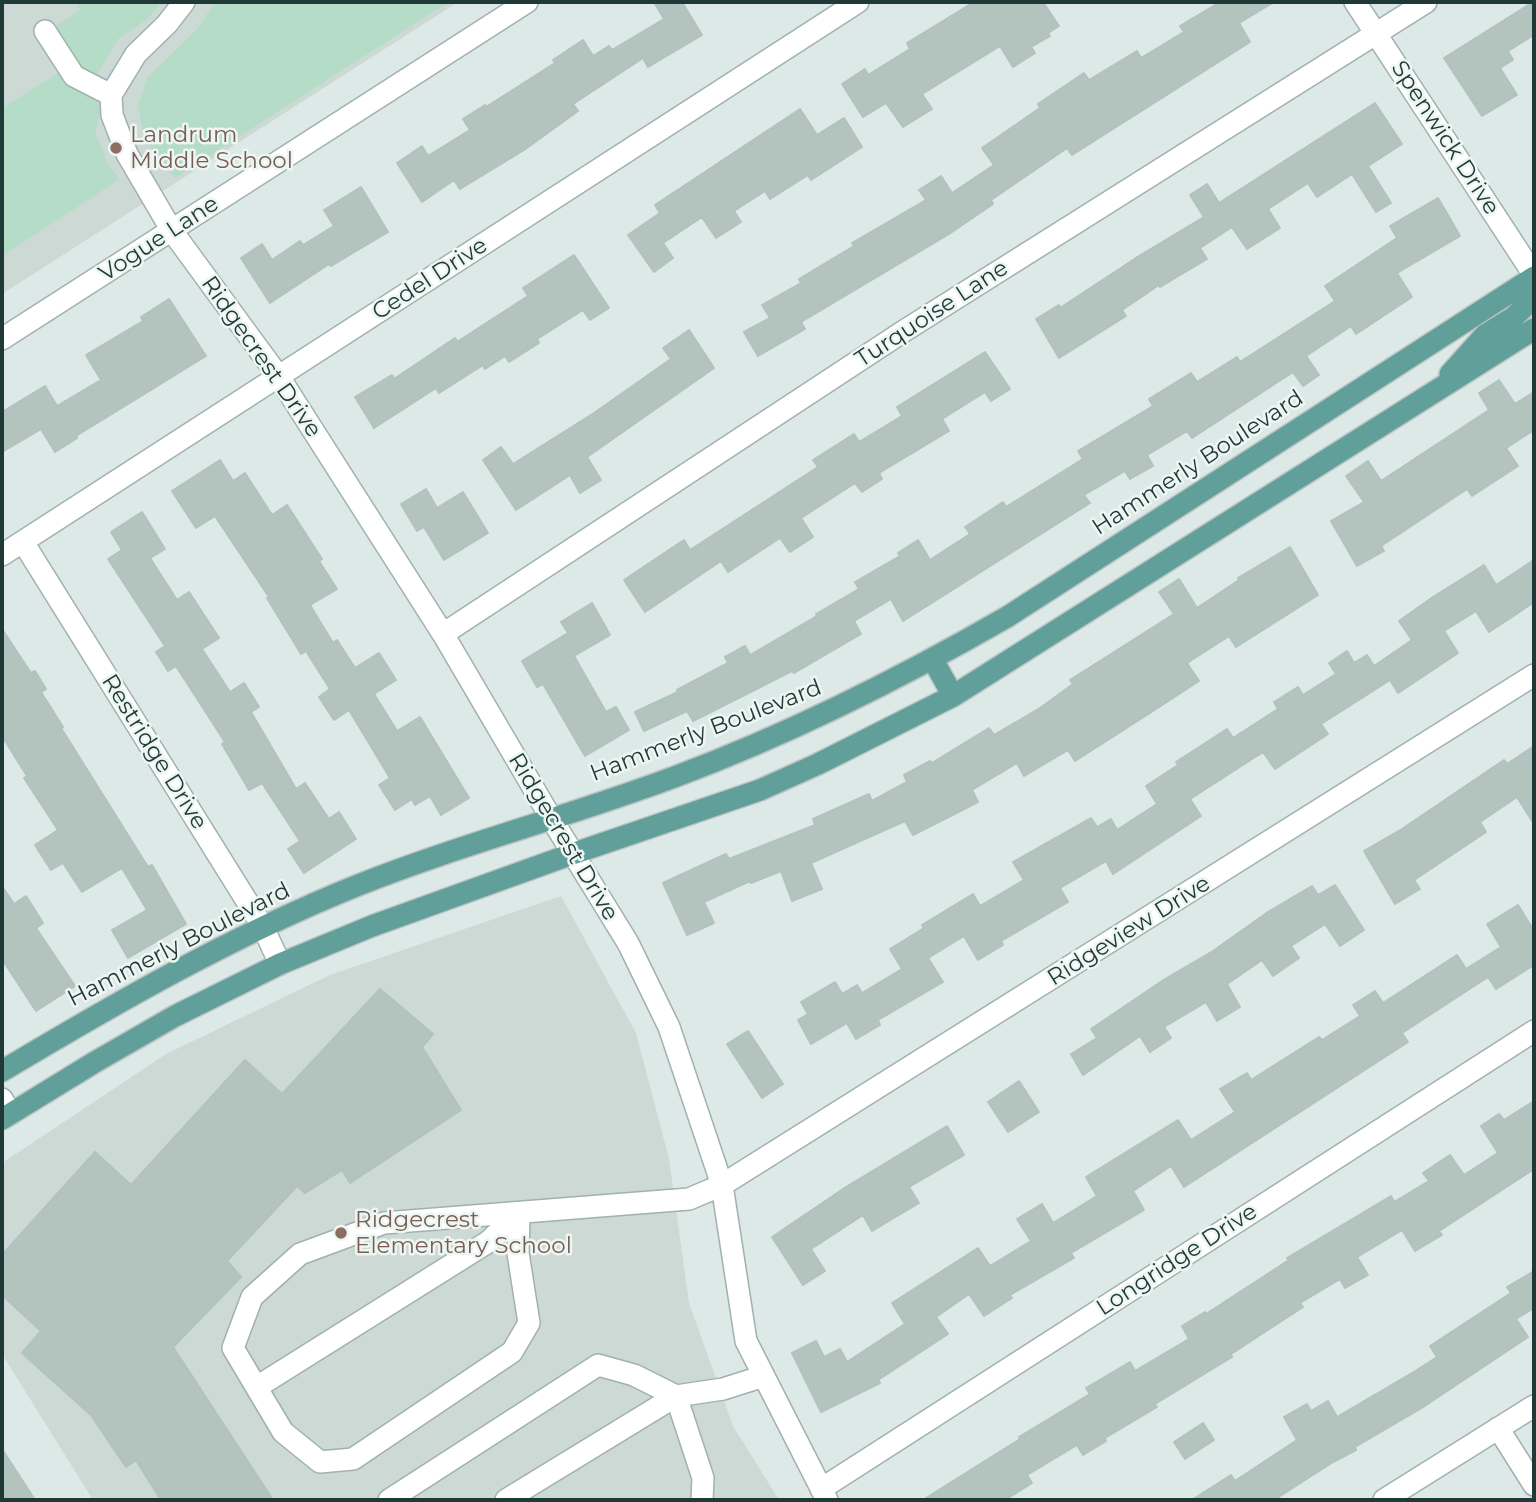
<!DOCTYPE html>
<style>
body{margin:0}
#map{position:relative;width:1536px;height:1502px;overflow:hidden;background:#dde9e6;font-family:Montserrat,sans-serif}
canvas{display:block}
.frame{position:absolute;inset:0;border:4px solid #1f3936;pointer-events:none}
</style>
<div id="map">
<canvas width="1536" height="1502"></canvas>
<div class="frame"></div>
</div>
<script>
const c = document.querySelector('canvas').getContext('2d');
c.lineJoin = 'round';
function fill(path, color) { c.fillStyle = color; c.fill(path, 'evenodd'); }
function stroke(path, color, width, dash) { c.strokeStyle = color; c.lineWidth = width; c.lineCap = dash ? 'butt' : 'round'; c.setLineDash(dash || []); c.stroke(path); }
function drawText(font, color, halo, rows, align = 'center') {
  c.font = font + ' Montserrat,sans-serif'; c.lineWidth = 5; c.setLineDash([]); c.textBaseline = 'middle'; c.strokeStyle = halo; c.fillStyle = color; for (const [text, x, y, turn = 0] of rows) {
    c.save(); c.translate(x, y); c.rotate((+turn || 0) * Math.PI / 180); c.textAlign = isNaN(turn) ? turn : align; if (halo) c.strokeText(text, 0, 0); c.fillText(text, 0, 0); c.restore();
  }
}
const built = new Path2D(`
 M2,2H458L2,294Z
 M561,896L636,1033L669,1159L689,1303L733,1426L779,1500H93L2,1354V1163L166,1054L330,975Z`);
const green = new Path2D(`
 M76,2H162L146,20L118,39L98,73L90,74L79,68L53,28L80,10Z
 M215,2H448L175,178L146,141L138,107L147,78L198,28Z
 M59,73L81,90L103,100L95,133L108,164L120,179L2,256V108Z`);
const building = new Path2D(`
 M654,2H682L702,35L648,67L643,58L573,104L578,111L524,150L460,189L454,180L422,202L397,163L422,146L428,156L470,130L463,119L485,105L486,107L555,63L553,60L583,40L593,56L609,46L612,50L664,19Z
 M974,2H1043L1059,26L1048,33L1050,36L1031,47L1035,53L1013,67L1000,46L922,94L932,109L903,127L886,103L863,117L842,84L865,69L868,75L910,49L907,43Z
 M1220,2H1274L1239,23L1250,42L1072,155L1067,148L991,200L993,204L949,234L801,322L805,329L758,356L744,332L770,318L762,305L801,283L799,279L854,246L852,243L926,200L919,190L941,176L952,193L994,165L982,148L1040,108L1038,104L1084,73L1089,80L1137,51L1141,58L1184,32L1180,26Z
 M1533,2L1534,35L1508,51L1513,60L1500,68L1517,95L1482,116L1444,58Z
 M1375,103L1402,144L1368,166L1391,203L1376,212L1352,174L1317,197L1308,183L1268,209L1280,228L1247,249L1232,227L1200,248L1207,259L1160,287L1159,285L1122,310L1126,316L1059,358L1036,319L1059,305L1060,308L1139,256L1204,217L1190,195L1207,184L1219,203Z
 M800,109L817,135L844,118L862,147L811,180L808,175L770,199L765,191L734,211L741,222L716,238L702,217L663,243L673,258L654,272L628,235L660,213L655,205Z
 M361,187L388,232L331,266L329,264L270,303L241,258L262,244L272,260L300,241L303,245L334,226L324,210Z
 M1438,198L1460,236L1397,273L1412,297L1356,334L1351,326L1306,356L1319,375L1303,386L1293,372L1192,438L1187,431L1147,455L1153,466L1130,479L1125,471L1084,495L1090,503L903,621L891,599L854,621L861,634L794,673L792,671L693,721L687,711L644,731L635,712L678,692L677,690L728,663L725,657L745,646L750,655L817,616L816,614L859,589L855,582L900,556L898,553L918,540L930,560L970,534L965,527L1003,502L1006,507L1083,459L1078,451L1153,406L1149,399L1191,373L1197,382L1237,357L1240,362L1335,301L1325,286L1397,238L1390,226Z
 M574,255L609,308L590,320L583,310L537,339L539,343L509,362L505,356L485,369L483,365L439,393L436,388L374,428L355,397L392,375L394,379L455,338L457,342L528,296L523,288Z
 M169,299L206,356L76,436L77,438L55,452L41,429L2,452V412L45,386L57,406L101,380L86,355L143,321L141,317Z
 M689,330L714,368L587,457L601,480L580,493L570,475L516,510L483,460L501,447L513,464L594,413L671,359L663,348Z
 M985,352L1010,389L991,401L985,392L942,419L949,431L879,473L882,479L862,492L855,483L801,518L813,537L790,552L780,538L728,572L721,561L645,612L624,580L684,540L690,550L818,467L813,460L854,434L859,442L902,416L897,407Z
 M1499,380L1515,404L1534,392V430L1506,448L1518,466L1472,496L1467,489L1381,546L1384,551L1357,566L1331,521L1364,502L1346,476L1368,461L1381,481L1489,410L1479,393Z
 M220,460L233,481L245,473L272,515L287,505L322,559L319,561L337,589L310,605L333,643L337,640L355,668L379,653L396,680L374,694L397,731L420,717L469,798L441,815L430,796L415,805L412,799L395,810L379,785L390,778L349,710L334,720L319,697L330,689L306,651L301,654L267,598L269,597L215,516L196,528L172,491Z
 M426,489L437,508L463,492L488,533L444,560L424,527L417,531L401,504Z
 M142,512L165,549L150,558L177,600L189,592L219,638L202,649L230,692L244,683L259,707L251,712L296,789L305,783L329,819L339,812L356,839L304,873L288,849L300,841L262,783L249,790L222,744L225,742L176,666L168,671L156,652L165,646L108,559L122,550L111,532Z
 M1290,547L1318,595L1236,647L1229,636L1187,663L1199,681L1153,711L1075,761L1068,750L1024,776L1017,763L972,790L978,802L913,835L905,821L811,863L822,889L792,901L781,871L751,883L750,881L704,902L714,923L687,935L663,883L726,854L729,859L815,825L813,819L869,794L872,801L907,782L904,775L930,761L932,763L989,728L994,735L1040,708L1073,684L1070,680L1174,614L1159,592L1179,579L1197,608L1239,580L1238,578Z
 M1534,560V602L1515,615L1489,632L1476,611L1444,631L1458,653L1398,693L1390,680L1321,724L1328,734L1275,769L1263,752L1190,799L1201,816L1113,874L1106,861L1060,888L1068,902L1001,941L1003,945L978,960L964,936L928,958L943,982L878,1020L880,1025L856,1039L847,1023L811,1044L798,1020L808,1014L801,1002L835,982L842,994L857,985L862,993L902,969L890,949L924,928L922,925L973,894L980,906L1024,880L1013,862L1091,818L1097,827L1111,819L1117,830L1157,804L1146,786L1178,765L1176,762L1227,729L1233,738L1278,709L1274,702L1298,687L1303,695L1336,674L1329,663L1347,651L1354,663L1367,655L1374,666L1412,640L1399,621L1433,597L1484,565L1496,585Z
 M592,603L610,635L574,656L606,712L616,707L629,730L585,756L543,684L537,687L522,661L568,633L561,622Z
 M2,629L31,673L35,671L46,689L41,692L63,727L61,728L148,867L152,865L186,924L128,958L112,930L147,910L122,868L82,892L63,863L51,870L35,845L58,830L24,778L27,776L2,736Z
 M1534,746V824L1517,797L1480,822L1486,832L1414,880L1420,889L1395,904L1364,851L1402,829L1504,760L1507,764Z
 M1335,885L1364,930L1340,946L1325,924L1291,946L1299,958L1273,976L1262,960L1227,984L1240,1007L1217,1021L1206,1002L1164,1027L1171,1038L1150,1052L1140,1036L1083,1075L1071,1054L1097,1038L1091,1029L1165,979L1213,951L1268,912L1312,886L1318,895Z
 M2,886L14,904L26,896L43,923L36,928L75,986L36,1011L2,959Z
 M1518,905L1534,931V965L1496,989L1488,977L1402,1033L1408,1042L1184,1187L1171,1166L1133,1191L1144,1210L1071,1253L1074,1258L1010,1295L1012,1298L984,1316L969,1294L936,1317L948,1334L878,1380L880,1383L821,1412L792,1353L816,1341L824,1357L840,1349L847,1362L905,1324L892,1303L978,1248L990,1266L1031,1241L1017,1219L1042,1204L1053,1223L1097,1196L1086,1177L1178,1120L1191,1140L1235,1112L1220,1089L1247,1073L1251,1080L1319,1037L1322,1040L1360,1016L1353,1005L1375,991L1383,1003L1457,955L1466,969L1501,947L1487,924Z
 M380,989L433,1034L422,1047L461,1110L350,1183L342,1170L305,1193L297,1186L227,1261L241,1277L173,1347L273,1500H161L136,1460L126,1467L91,1415L22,1353L41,1331L2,1295V1255L95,1152L131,1185L245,1060L282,1094Z
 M748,1031L783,1084L762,1098L727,1044Z
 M1019,1081L1039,1112L1008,1132L988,1102Z
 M1534,1101V1169L1439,1231L1442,1235L1415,1251L1402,1230L1357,1257L1368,1275L1345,1288L1340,1279L1300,1303L1303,1307L1231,1354L1232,1357L1155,1404L1157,1407L1105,1438L1106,1441L1083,1455L1077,1445L1027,1475L1032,1483L1005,1500H923L1020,1439L1019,1437L1090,1394L1086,1388L1130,1362L1135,1371L1189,1339L1182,1326L1205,1312L1206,1314L1289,1260L1287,1258L1391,1196L1394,1202L1429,1181L1423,1173L1450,1155L1464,1175L1498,1153L1481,1126L1499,1114L1504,1120Z
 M947,1126L964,1155L909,1187L919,1203L872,1231L863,1215L811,1249L825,1271L803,1285L772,1237L846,1187Z
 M1534,1271V1308L1516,1319L1528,1337L1420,1409L1355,1447L1356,1450L1333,1462L1274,1500H1192L1231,1475L1235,1481L1297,1440L1284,1417L1307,1404L1311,1411L1328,1401L1337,1417L1417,1370L1437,1357L1430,1346L1511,1293L1507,1287Z
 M1203,1423L1214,1440L1185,1459L1174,1442Z
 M2,1449L35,1500H2Z`);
const minor = new Path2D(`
 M184,2L167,24L136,54L111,95L112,115L127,154L172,231L279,377L443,634L551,818L628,943L669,1027L722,1185L746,1341L827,1500
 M1355,2L1534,275
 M45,31L74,76L111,95
 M2,339L527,2
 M23,542L263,927L280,964
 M2,555L858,2
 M443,634L904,331L1426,2
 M2,1099L10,1114
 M519,1213L518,1253L529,1323L512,1352L353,1459L320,1462L283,1432L233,1348L252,1297L300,1254L384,1223L689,1199L722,1185L1534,675
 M257,1387L488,1242L519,1213
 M1498,1428L1534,1485
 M821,1489L1534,1031
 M389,1500L598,1365L634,1375L676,1396L703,1478L702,1500
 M506,1500L676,1396L723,1389L764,1376
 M1384,1500L1534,1406`);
const major = new Path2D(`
 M1450,374L1485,335L1514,317L1528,303L1534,279
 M933,660L953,696
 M2,1071C116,1003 232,936 356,886C461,844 571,816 677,776C792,733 901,678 1007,617L1534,277
 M2,1119L95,1062L175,1016L280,964L372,926L572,854L760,790L818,764L953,696L1534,329`);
const markers = [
 [116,148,7,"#8d6e63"],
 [341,1233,7,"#8d6e63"]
];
const educationNames = [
 ["Landrum",130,135],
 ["Middle School",130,161],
 ["Ridgecrest",355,1220],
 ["Elementary School",355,1246]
];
const streetNames = [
 ["Spenwick Drive",1445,138,57],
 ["Vogue Lane",159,239,-33],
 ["Cedel Drive",430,279,-33],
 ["Turquoise Lane",932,314,-33],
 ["Ridgecrest Drive",261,357,55],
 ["Hammerly Boulevard",1198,463,-33],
 ["Hammerly Boulevard",706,731,-21],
 ["Restridge Drive",154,752,58],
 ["Ridgecrest Drive",563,837,59],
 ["Ridgeview Drive",1129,931,-32],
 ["Hammerly Boulevard",179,945,-27],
 ["Longridge Drive",1177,1260,-33]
];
fill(built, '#ccd9d5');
fill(green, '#b5dcc6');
fill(building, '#b3c4bf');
stroke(building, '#b0c3be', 2);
stroke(minor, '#a0b1ae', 24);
stroke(major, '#bcc4c3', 24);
stroke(minor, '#fff', 21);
stroke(major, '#61a09a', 21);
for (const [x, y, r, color] of markers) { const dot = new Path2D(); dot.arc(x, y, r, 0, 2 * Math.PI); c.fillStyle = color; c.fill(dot); stroke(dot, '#edf6f3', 2.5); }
drawText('23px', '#785e54', '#edf6f3', educationNames, 'left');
drawText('23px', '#1f3936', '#edf6f3', streetNames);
</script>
